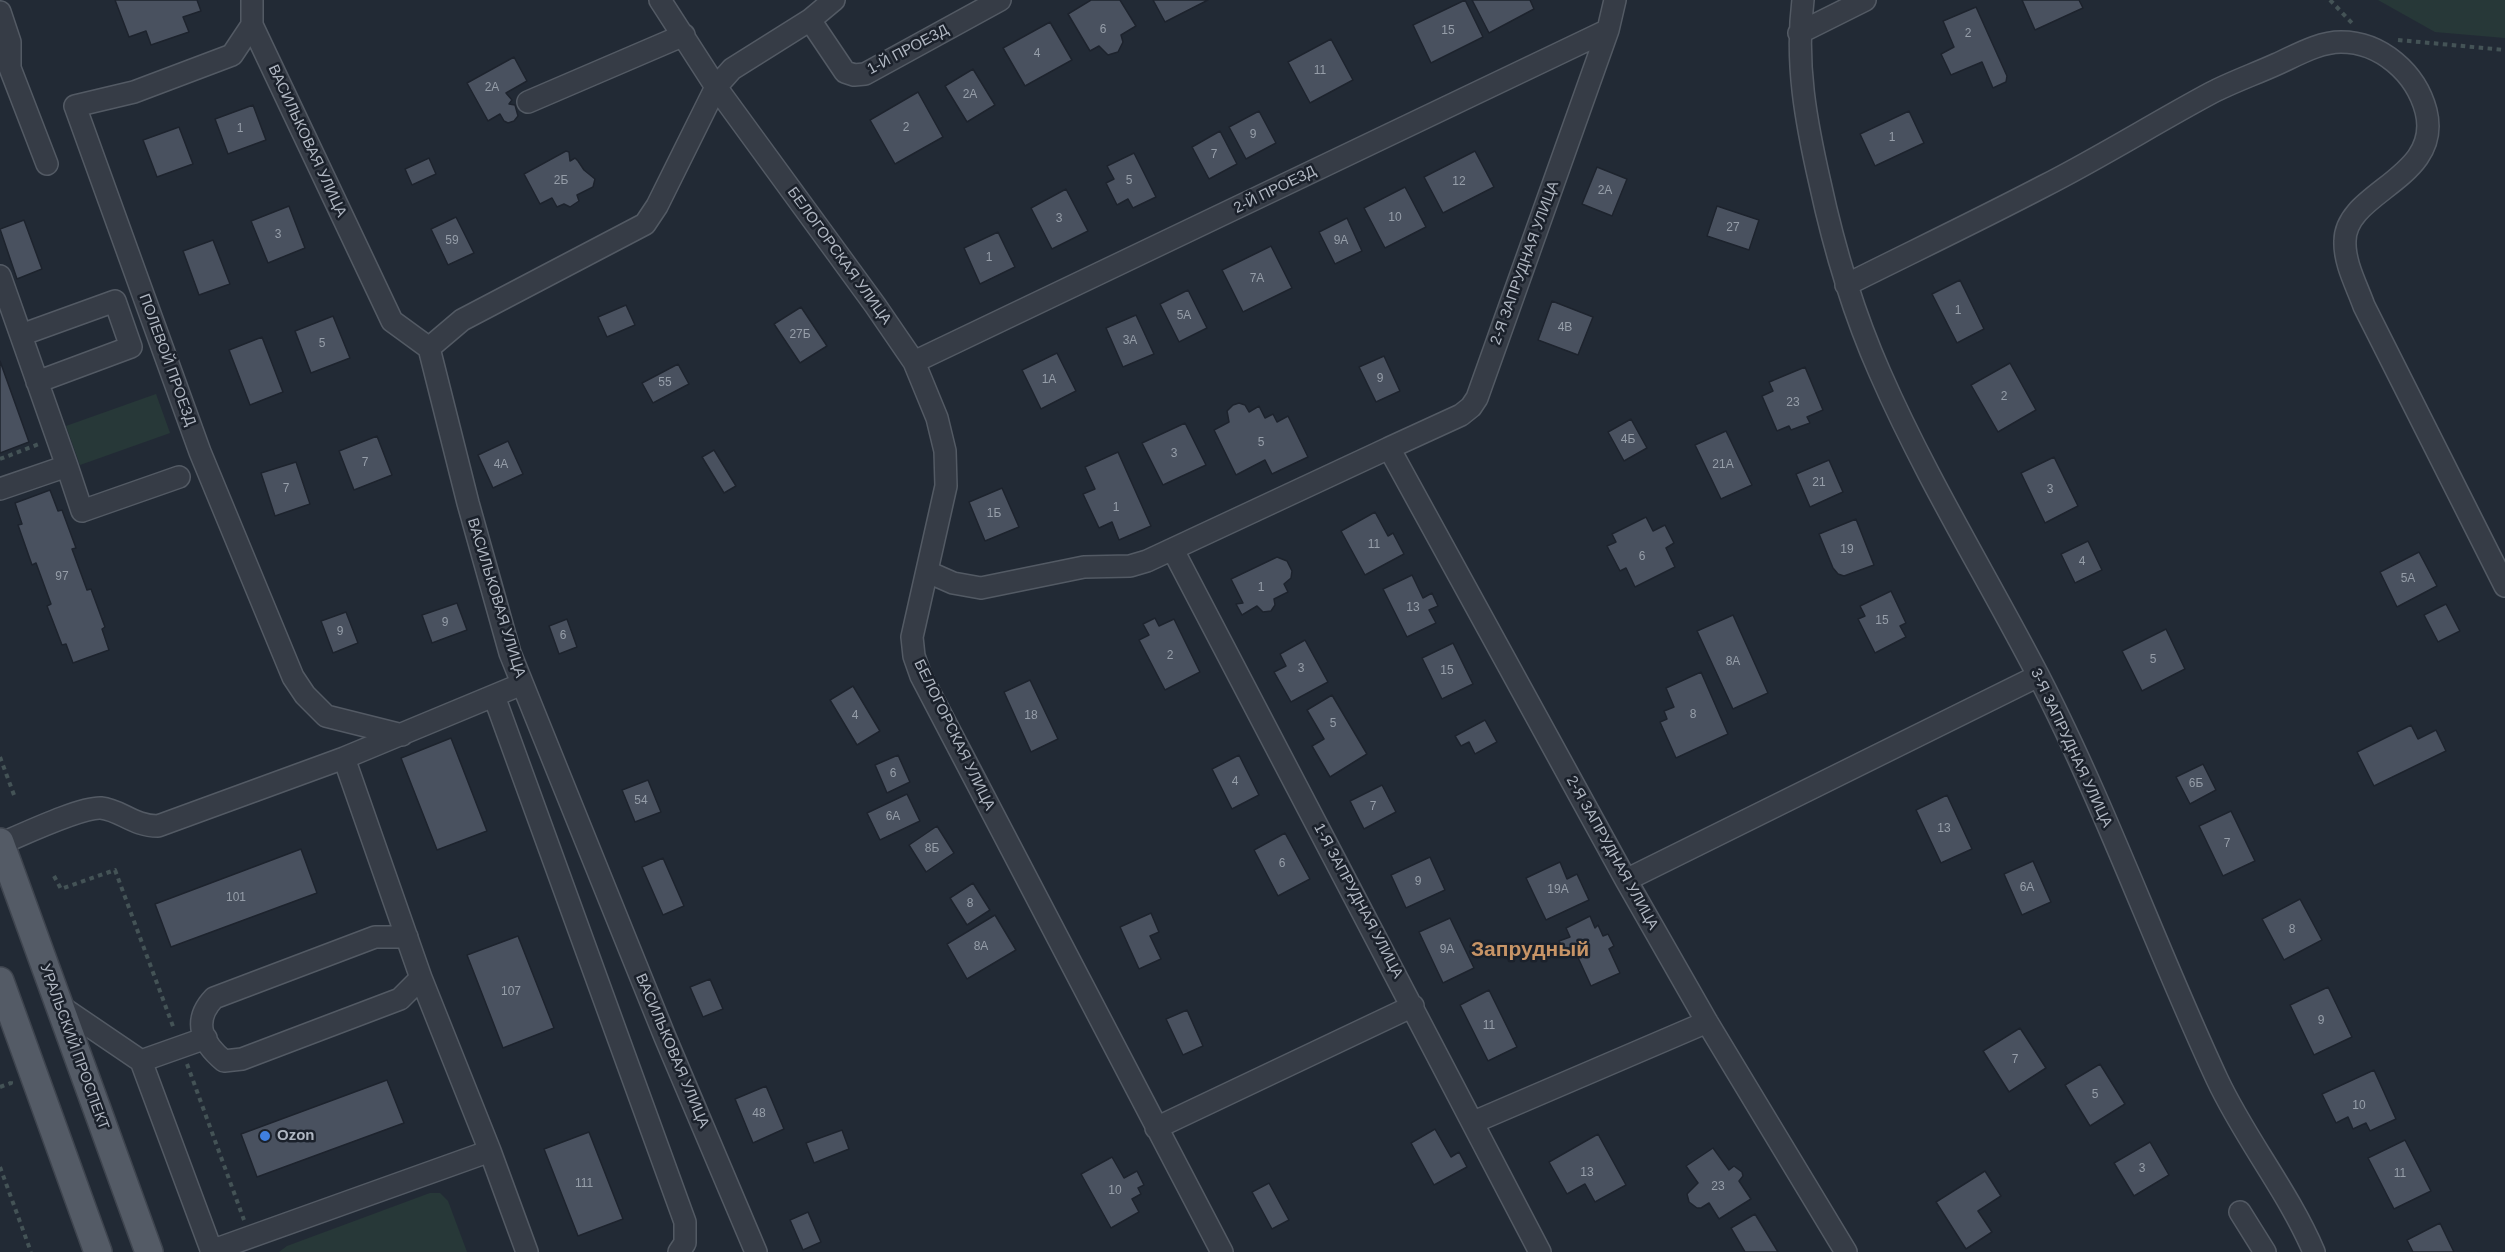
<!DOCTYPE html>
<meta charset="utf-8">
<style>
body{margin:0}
canvas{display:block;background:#222a35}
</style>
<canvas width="2505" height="1252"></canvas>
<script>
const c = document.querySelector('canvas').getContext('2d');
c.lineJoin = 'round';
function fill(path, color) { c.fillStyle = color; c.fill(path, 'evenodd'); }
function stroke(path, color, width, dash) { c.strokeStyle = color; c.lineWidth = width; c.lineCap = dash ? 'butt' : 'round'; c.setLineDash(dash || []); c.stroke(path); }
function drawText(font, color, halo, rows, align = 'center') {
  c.font = font + ' Arial,sans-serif'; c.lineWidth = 5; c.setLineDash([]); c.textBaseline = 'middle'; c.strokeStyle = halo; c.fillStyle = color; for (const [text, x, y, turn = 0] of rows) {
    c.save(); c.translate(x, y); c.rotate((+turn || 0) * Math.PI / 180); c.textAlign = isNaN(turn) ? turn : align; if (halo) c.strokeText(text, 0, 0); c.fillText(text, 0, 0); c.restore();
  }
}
const green = new Path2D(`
 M2378,0H2505V38L2435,32Z
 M156,394L170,433L80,465L66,426Z
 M430,1193H440L448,1201L467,1252H279L287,1246Z`);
const building = new Path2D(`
 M115,0H197L201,11L183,17L189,32L151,45L146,31L129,37Z
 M1091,0H1120L1136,26L1121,35L1123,42L1118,52L1108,55L1099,46L1090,51L1068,14Z
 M1153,0H1208L1165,22Z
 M1465,0L1483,37L1431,63L1413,25Z
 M1472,0H1530L1534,9L1489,33Z
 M2022,0H2079L2083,8L2035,30Z
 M1976,7L2007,76L2006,82L1993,88L1982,62L1951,75L1941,54L1954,47L1943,21Z
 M1050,22L1072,60L1025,86L1003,48Z
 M1331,39L1353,80L1310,103L1288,62Z
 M514,57L527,81L506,93L512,100L509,104L515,105L518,116L514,121L508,123L504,121L500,114L488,121L467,83Z
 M973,69L995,105L967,122L945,86Z
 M918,92L943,137L895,164L870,120Z
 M253,105L266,140L228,154L215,119Z
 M1259,111L1276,143L1246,159L1229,127Z
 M1909,111L1924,143L1875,166L1860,134Z
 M179,127L193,164L157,177L143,140Z
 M1220,131L1237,164L1209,179L1192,147Z
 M566,151L569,152L570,161L575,158L578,161L584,170L595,179L593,187L577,195L579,201L570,207L564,204L557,207L552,198L540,204L524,174Z
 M1475,151L1494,187L1443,213L1424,177Z
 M1134,153L1156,197L1133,208L1128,199L1117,205L1106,183L1114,179L1107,166Z
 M429,158L436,174L412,185L405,169Z
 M1597,167L1627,179L1612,216L1582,204Z
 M1405,187L1426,227L1385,248L1364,208Z
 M1066,189L1088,231L1052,249L1031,208Z
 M289,206L305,248L268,263L251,221Z
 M1717,206L1759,220L1749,250L1707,236Z
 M456,217L474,253L448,265L431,229Z
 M1347,218L1362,251L1335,264L1319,232Z
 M24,220L42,269L17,279L0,229Z
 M998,232L1015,267L980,284L964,248Z
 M213,240L230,284L199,295L183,251Z
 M1271,246L1292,288L1243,312L1222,270Z
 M1960,280L1984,329L1957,343L1932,294Z
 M1188,290L1207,328L1179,342L1160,304Z
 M1552,301L1593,317L1578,355L1538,340Z
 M626,305L635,325L607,337L598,317Z
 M801,307L827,346L800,363L774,324Z
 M1136,315L1154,354L1123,367L1106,328Z
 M333,316L350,358L311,373L295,331Z
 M262,337L283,392L250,405L229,350Z
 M1057,353L1076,391L1041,409L1022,370Z
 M1384,356L1400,391L1376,402L1359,367Z
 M0,361L29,442L0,453Z
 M2010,363L2036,410L1998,432L1971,385Z
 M678,364L689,384L653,403L642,383Z
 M1805,367L1823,410L1807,417L1810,423L1791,430L1789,426L1777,431L1762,396L1773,391L1769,382Z
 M1239,403L1245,405L1249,412L1259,406L1265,418L1273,414L1277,422L1288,416L1308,457L1272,474L1265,460L1236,475L1214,430L1229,422L1227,411L1233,405Z
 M1631,419L1647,448L1624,461L1608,432Z
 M1185,423L1206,465L1163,485L1142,443Z
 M1726,431L1752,485L1721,499L1695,445Z
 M377,436L392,475L354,490L339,451Z
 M508,441L523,474L493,488L478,455Z
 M714,450L736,486L724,493L702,457Z
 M1118,452L1151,526L1119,540L1112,522L1099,528L1083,494L1095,489L1085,467Z
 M2054,457L2078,506L2045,523L2021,473Z
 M1829,460L1843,492L1810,507L1796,474Z
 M296,462L310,504L275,516L261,473Z
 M1002,488L1019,527L985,541L969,502Z
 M50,490L58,511L62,510L76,548L72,549L87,590L91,589L105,627L102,629L109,650L73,663L66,644L62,645L47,606L51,604L36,563L32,565L18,525L22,524L15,503Z
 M1375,512L1388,536L1393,533L1404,554L1365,575L1341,531Z
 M1646,517L1653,531L1665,525L1674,543L1666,548L1675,567L1635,587L1626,568L1620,571L1607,546L1616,542L1612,534Z
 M1856,519L1874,565L1844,576L1838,574L1833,568L1819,534Z
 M2088,541L2102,570L2075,583L2061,554Z
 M2419,552L2437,586L2397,607L2380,572Z
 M1277,557L1287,561L1292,571L1291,578L1284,584L1288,592L1274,599L1275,605L1271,611L1263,612L1257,606L1242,615L1236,604L1243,603L1231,579Z
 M1412,575L1423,598L1432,593L1438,606L1429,610L1436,623L1407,637L1383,589Z
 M1891,591L1906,623L1900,626L1906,637L1875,653L1858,619L1865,616L1860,606Z
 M457,603L467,630L432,643L422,615Z
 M2446,604L2460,631L2438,642L2424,615Z
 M346,612L358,643L333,653L321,621Z
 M1733,615L1768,693L1733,709L1697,631Z
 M1155,618L1159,626L1174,619L1200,672L1165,690L1139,640L1149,635L1143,624Z
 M567,619L577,647L559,654L549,626Z
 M2166,629L2185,669L2142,691L2122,651Z
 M1305,640L1328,682L1291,702L1274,672L1286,666L1280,654Z
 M1453,643L1473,684L1442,699L1422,658Z
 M1701,672L1728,734L1676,758L1660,722L1667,719L1664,711L1674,707L1666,688Z
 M1030,680L1058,739L1031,752L1004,692Z
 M853,686L880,731L857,745L830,700Z
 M1332,695L1367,754L1330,777L1312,746L1324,739L1307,710Z
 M1485,720L1497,742L1475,754L1469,742L1461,746L1455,736Z
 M2411,725L2418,739L2436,730L2446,751L2374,786L2357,752Z
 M451,738L487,831L437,850L401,758Z
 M898,755L910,782L887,793L875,765Z
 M1239,755L1259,795L1232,809L1212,769Z
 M2203,764L2216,790L2190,804L2176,777Z
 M648,780L661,812L635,822L622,790Z
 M1382,785L1396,812L1364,829L1350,801Z
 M907,794L920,821L880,840L867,813Z
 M1947,795L1972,849L1941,863L1916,810Z
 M2231,811L2255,861L2223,876L2199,826Z
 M937,826L954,853L926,872L909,845Z
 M1285,833L1310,879L1278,896L1254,850Z
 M301,849L317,893L171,947L155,904Z
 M1430,857L1445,890L1406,908L1391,875Z
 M663,858L684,906L663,915L642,867Z
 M2033,861L2051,902L2022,915L2004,874Z
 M1560,862L1567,879L1577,874L1589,900L1546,920L1526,878Z
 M973,883L990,910L967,925L950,898Z
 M2300,899L2322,940L2284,960L2262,919Z
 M1151,913L1159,932L1150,936L1161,959L1139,969L1120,927Z
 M995,915L1016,950L967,979L947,944Z
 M1590,916L1595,928L1598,925L1603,936L1608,934L1614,946L1609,949L1620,973L1591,986L1575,951L1565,955L1559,941L1570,937L1566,928Z
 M1450,918L1474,968L1443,983L1419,932Z
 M518,936L554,1028L503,1048L467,955Z
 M710,979L723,1009L703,1017L690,987Z
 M2328,987L2352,1037L2314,1055L2290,1005Z
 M1489,990L1517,1047L1488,1061L1460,1005Z
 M1187,1010L1203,1046L1183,1055L1166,1019Z
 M2020,1028L2046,1068L2009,1092L1983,1051Z
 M2100,1064L2125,1104L2090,1126L2065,1085Z
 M2374,1070L2396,1119L2370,1131L2366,1123L2353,1129L2348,1117L2336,1123L2322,1094Z
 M387,1080L404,1123L257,1177L241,1134Z
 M766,1086L784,1129L753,1143L735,1099Z
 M1435,1129L1451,1157L1459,1152L1467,1167L1434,1185L1411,1143Z
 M842,1130L849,1149L814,1163L806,1143Z
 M589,1132L623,1219L578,1236L544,1149Z
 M1598,1134L1626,1185L1595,1202L1585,1184L1567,1194L1549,1162Z
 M2405,1140L2431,1191L2394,1209L2368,1158Z
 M2150,1142L2169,1175L2134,1196L2114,1163Z
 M1713,1148L1729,1170L1734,1166L1742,1172L1743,1176L1739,1181L1751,1199L1719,1219L1709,1203L1701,1208H1697L1689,1202L1687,1194L1698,1183L1686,1166Z
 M1112,1157L1124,1178L1137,1171L1144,1185L1138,1188L1141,1194L1132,1199L1139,1212L1111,1228L1081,1174Z
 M1985,1171L2001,1196L1978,1211L1992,1232L1966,1249L1936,1202Z
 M1269,1183L1289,1220L1272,1229L1252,1192Z
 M808,1212L821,1242L803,1250L790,1220Z
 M1755,1214L1778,1252H1745L1731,1228Z
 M2440,1223L2454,1252H2413L2407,1240Z`);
const path = new Path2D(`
 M2330,0L2352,23
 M2398,40L2505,50
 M0,459L39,444
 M0,757L14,795
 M54,876L61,889L115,870L174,1029
 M187,1064L244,1220
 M0,1087L11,1083V1081
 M0,1167L31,1252`);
const minor = new Path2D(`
 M252,0V25L392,321L429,348L468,503L510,653L665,1037L756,1252
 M660,0L716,87L875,305L914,362L937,418L945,451L946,486L912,637L914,656L921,676L1222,1252
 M1803,0C1795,63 1806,122 1820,183C1834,248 1853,312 1880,373C1926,478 1986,575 2039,677C2106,807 2155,946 2217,1079C2245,1139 2288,1191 2314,1252
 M0,12L10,42V68L47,164
 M810,20L834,0
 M252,25L232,55L134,92L75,106L200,452L293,677L305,695L326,716L402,735
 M1799,33L1865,0
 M528,102L684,35
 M0,276L67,466L0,489
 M1846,285C1912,252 1979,220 2044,186C2101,157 2155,123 2211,93C2232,82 2255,74 2277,64C2297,55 2319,42 2341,42C2381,42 2416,73 2426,111C2443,179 2345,191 2345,241C2344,263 2357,286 2364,306L2505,586
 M21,335L115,301L131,347L37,382
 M429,348L462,320L645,224L657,206L716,87L732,69L810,20L845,72L854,75L865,74L1000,0
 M914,362L1608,30L1615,0
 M1389,448L1461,415L1471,407L1477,398L1608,30
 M67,466L82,511L179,477
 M1173,550L1540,1252
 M928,572L953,583L981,588L1084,567L1130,566L1147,561L1389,448L1626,880L1707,1022L1846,1252
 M494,696L685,1222V1243L679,1252
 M344,758L421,978L490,1151L527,1252
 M0,844C22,835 80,807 101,808C121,810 133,826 158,826L344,758L522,684
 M1626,880L2038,676
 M407,937H375L214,998C192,1021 202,1043 224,1061L242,1059L400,999L421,978
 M60,1006L141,1061L212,1252
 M141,1061L206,1038
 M1474,1122L1707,1022
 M1156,1128L1413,1006
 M2240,1212L2265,1252
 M211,1251L490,1151`);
const major = new Path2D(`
 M0,842L149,1252
 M0,981L98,1252`);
const markers = [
 [265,1136,6,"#3f7fe0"]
];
const numberNames = [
 ["6",1103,30],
 ["15",1448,31],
 ["2",1968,34],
 ["4",1037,54],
 ["11",1320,71],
 ["2А",492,88],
 ["2А",970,95],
 ["2",906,128],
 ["1",240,129],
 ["9",1253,135],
 ["1",1892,138],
 ["7",1214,155],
 ["2Б",561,181],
 ["5",1129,181],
 ["12",1459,182],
 ["2А",1605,191],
 ["10",1395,218],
 ["3",1059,219],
 ["27",1733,228],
 ["3",278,235],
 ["59",452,241],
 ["9А",1341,241],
 ["1",989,258],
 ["7А",1257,279],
 ["1",1958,311],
 ["5А",1184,316],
 ["4В",1565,328],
 ["27Б",800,335],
 ["3А",1130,341],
 ["5",322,344],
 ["9",1380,379],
 ["1А",1049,380],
 ["55",665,383],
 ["2",2004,397],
 ["23",1793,403],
 ["4Б",1628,440],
 ["5",1261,443],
 ["3",1174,454],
 ["7",365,463],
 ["4А",501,465],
 ["21А",1723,465],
 ["21",1819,483],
 ["7",286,489],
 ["3",2050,490],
 ["1",1116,508],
 ["1Б",994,514],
 ["11",1374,545],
 ["19",1847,550],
 ["6",1642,557],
 ["4",2082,562],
 ["97",62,577],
 ["5А",2408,579],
 ["1",1261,588],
 ["13",1413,608],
 ["15",1882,621],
 ["9",445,623],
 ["9",340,632],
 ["6",563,636],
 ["2",1170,656],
 ["5",2153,660],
 ["8А",1733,662],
 ["3",1301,669],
 ["15",1447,671],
 ["8",1693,715],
 ["4",855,716],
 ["18",1031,716],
 ["5",1333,724],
 ["6",893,774],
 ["4",1235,782],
 ["6Б",2196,784],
 ["54",641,801],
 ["7",1373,807],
 ["6А",893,817],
 ["13",1944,829],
 ["7",2227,844],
 ["8Б",932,849],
 ["6",1282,864],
 ["9",1418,882],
 ["6А",2027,888],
 ["19А",1558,890],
 ["101",236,898],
 ["8",970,904],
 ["8",2292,930],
 ["8А",981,947],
 ["9А",1447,950],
 ["107",511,992],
 ["9",2321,1021],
 ["11",1489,1026],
 ["7",2015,1060],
 ["5",2095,1095],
 ["10",2359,1106],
 ["48",759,1114],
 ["3",2142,1169],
 ["13",1587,1173],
 ["11",2400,1174],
 ["111",584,1184],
 ["23",1718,1187],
 ["10",1115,1191]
];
const streetNames = [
 ["1-Й ПРОЕЗД",908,50,-28],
 ["ВАСИЛЬКОВАЯ УЛИЦА",307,141,65],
 ["2-Й ПРОЕЗД",1275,190,-26],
 ["БЕЛОГОРСКАЯ УЛИЦА",839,256,54],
 ["2-Я ЗАПРУДНАЯ УЛИЦА",1525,263,-70],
 ["ПОЛЕВОЙ ПРОЕЗД",167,360,70],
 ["ВАСИЛЬКОВАЯ УЛИЦА",496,598,73],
 ["БЕЛОГОРСКАЯ УЛИЦА",954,735,64],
 ["3-Я ЗАПРУДНАЯ УЛИЦА",2071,748,65],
 ["2-Я ЗАПРУДНАЯ УЛИЦА",1612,853,61],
 ["1-Я ЗАПРУДНАЯ УЛИЦА",1358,901,62],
 ["УРАЛЬСКИЙ ПРОСПЕКТ",74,1047,70],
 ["ВАСИЛЬКОВАЯ УЛИЦА",672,1051,67]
];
const poiNames = [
 ["Ozon",277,1136]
];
const districtNames = [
 ["Запрудный",1530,950]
];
fill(green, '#273838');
fill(building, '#49515f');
stroke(building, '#1d232d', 1.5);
stroke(minor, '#535a64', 24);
stroke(major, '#3f454f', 30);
stroke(path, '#445356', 4, [4.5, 4.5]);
stroke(minor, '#363c46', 21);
stroke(major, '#545b66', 27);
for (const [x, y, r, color] of markers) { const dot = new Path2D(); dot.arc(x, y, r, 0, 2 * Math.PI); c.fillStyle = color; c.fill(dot); stroke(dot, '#1b212b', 2); }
drawText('12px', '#969ea9', null, numberNames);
drawText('15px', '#b0b7c2', '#1b212b', streetNames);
drawText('bold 15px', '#b0b7c2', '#1b212b', poiNames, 'left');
drawText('bold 21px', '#c79466', '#1b212b', districtNames);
</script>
